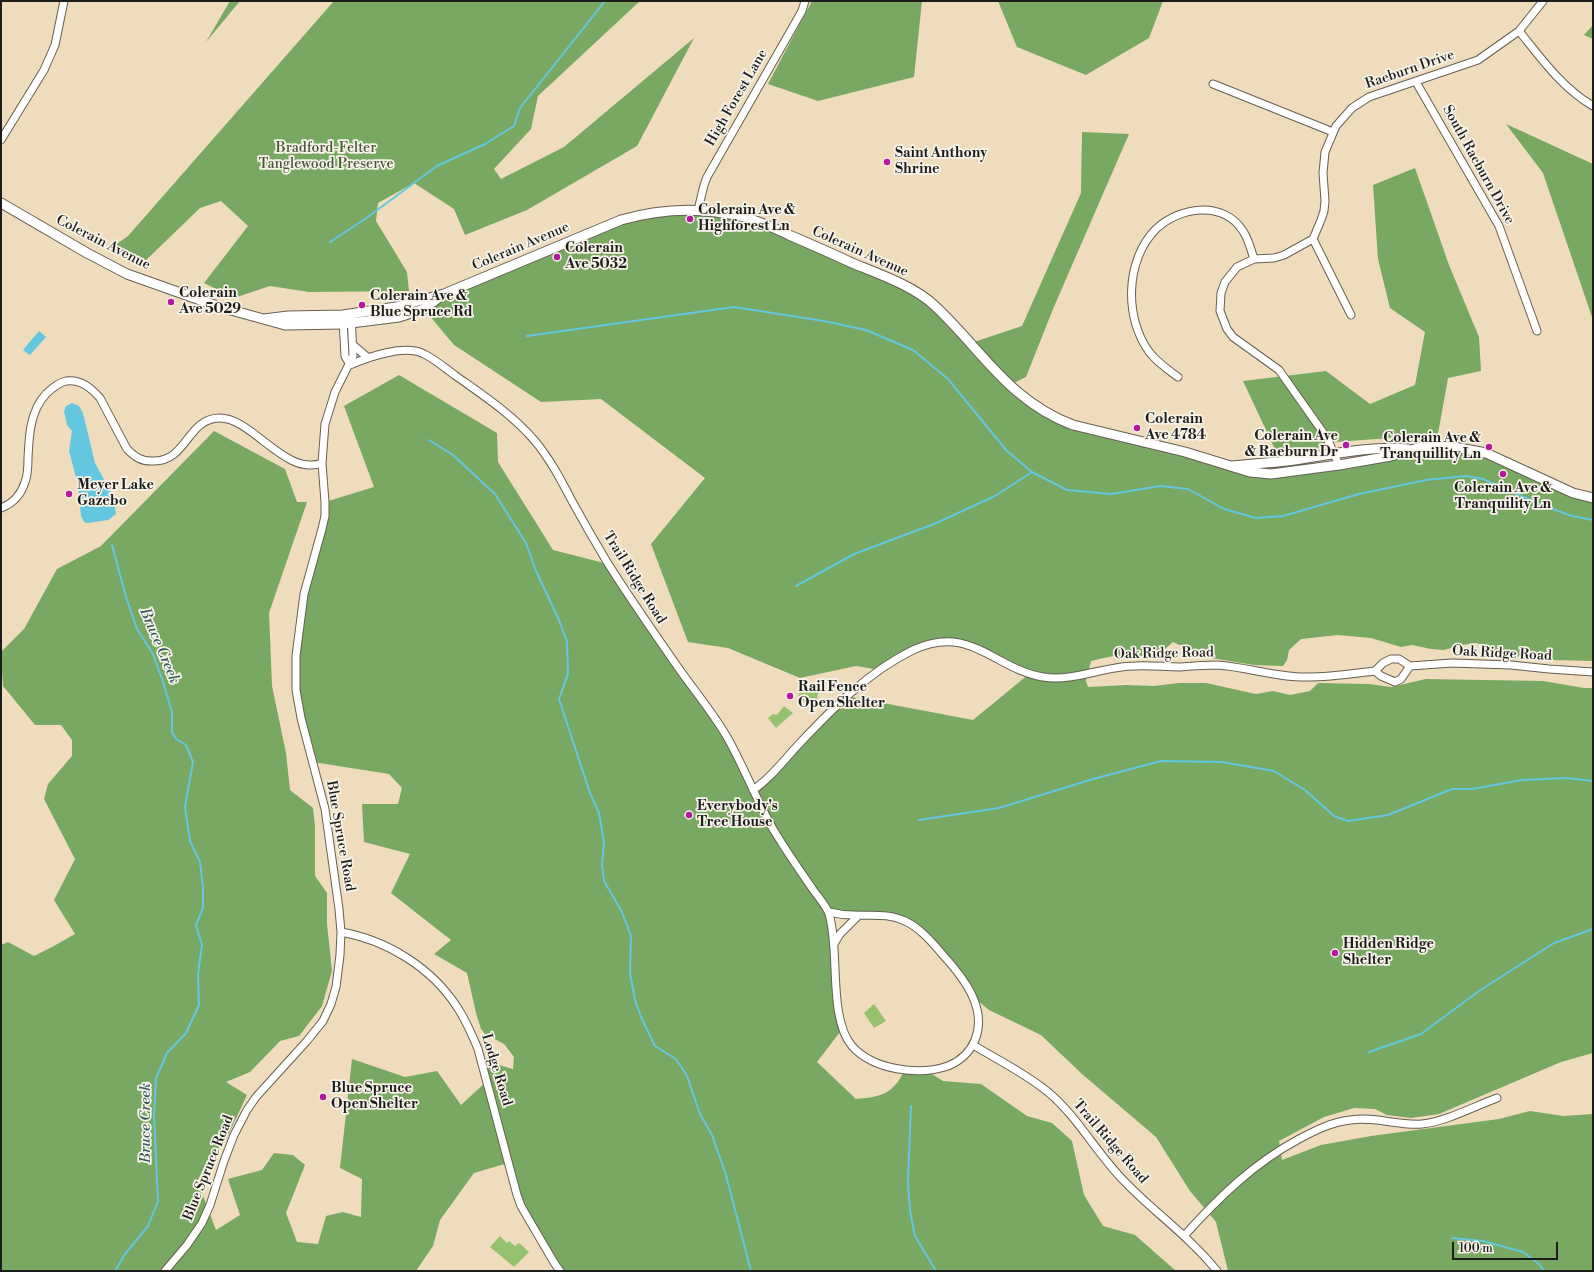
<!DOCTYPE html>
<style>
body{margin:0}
#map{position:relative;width:1594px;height:1272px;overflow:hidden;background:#efdcbc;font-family:"Libre Bodoni",serif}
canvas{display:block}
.frame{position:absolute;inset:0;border:2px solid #1c1c1c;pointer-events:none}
.scale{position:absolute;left:1452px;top:1242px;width:106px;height:18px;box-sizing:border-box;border:2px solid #1c1c1c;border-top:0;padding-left:5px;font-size:12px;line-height:14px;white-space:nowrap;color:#1c1c1c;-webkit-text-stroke:3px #f7f3e8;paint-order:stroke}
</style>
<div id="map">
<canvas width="1594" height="1272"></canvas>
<div class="frame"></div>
<div class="scale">100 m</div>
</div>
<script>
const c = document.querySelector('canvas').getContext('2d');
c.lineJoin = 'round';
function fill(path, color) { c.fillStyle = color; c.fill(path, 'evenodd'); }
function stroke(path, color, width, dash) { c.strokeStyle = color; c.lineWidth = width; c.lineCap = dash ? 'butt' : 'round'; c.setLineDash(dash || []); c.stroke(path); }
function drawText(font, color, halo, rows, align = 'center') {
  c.font = font + ' "Libre Bodoni",serif'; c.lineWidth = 3.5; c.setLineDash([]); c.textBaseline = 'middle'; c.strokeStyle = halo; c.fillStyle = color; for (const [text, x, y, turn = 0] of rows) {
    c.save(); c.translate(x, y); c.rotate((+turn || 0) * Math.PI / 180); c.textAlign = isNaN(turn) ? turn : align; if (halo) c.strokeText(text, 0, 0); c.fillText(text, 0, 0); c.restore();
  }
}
const green = new Path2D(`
 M818,691L817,702L798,701L799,692Z
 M784,706L793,713L776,728L768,718L773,714L777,715Z
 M874,1004L886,1021L874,1028L864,1013Z
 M500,1236L507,1243L509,1241L515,1246L519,1243L529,1252L514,1267L490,1247Z`);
const forest = new Path2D(`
 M230,1H240L206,42Z
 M334,1H640L538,96L531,129L494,169L501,179L564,147L694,38L637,146L527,210L465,235L454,209L414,183L378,203L376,221L407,272L409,291L309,292L270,286L234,298L204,283L248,226L221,201L200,208L141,265L108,250L128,236Z
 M812,1H922L914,77L818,101L768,84Z
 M998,1H1163L1149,38L1086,75L1017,47Z
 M1593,25V39L1584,35Z
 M1506,124L1593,164V320L1543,173Z
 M1082,132L1129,134L1053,309L1026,377L1010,385L1058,419L1271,474L1434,445L1391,438L1335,442L1280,460L1243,381L1326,371L1370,404L1415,385L1425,332L1390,308L1378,259L1373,185L1415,168L1449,265L1479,337L1481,371L1448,378L1436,445L1471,449L1589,497L1593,505V661L1550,660L1524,655L1514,660L1477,643L1462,645L1444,650L1431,649L1412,645L1401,647L1371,638L1338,635L1301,639L1289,650L1287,660L1283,666L1254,665L1205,657L1173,642L1155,658C1129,653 1117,654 1091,661L1086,681L1088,687L1127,685L1154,686L1179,683H1206L1256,694L1273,691L1290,695L1310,691L1318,683L1369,684L1391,687L1426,679L1543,681L1584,688H1593V1053L1561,1062L1439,1114L1411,1118L1387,1115L1375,1109L1354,1108L1324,1117L1279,1141L1282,1160L1321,1145L1371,1136L1499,1119L1530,1111L1563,1116L1593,1114V1271H1228L1216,1222L1190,1191L1156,1137L1082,1074L1041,1035L989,1010L971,995L934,945L903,920L829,912L843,1028L817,1062L856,1099C881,1097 893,1094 904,1071H927L943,1081L981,1084L1027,1116L1052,1123L1072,1141L1084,1195L1103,1226L1135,1235L1176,1271H560L521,1206L508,1163L474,1173L440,1220L433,1246L416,1271H1V945L8,942L34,956L52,947L75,934L54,900L75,859L44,799L48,784L72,756V740L61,725H35L3,686L1,652L24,629L57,569L101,546L214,431L285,469L297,502H307L269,613L272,686L286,753L290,790L313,808L315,827V876L327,893V924L332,971L322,1006L299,1036L280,1041L250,1072L226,1082L247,1095L223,1146L209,1157L196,1184L202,1193L216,1230L240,1215L228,1179L262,1170L274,1153L293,1155L305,1165L286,1213L297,1242L318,1244L326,1216L343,1212L361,1217L362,1179L340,1168L352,1059L405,1077L437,1071L461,1105L487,1081L483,1066L495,1064L513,1069L514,1057L504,1044L485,1034L481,1029L476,1013L467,973L434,954L451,940L391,893L410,854L364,842L362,804H398L402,788L389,774L313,762L296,690L300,620L325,502L374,487L344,406L399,375L497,433L498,462L553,550L608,564L715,718L753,790L846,696L973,720L1029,674L964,644L927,645L880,670L856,666L800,678L728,648L688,642L651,544L705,478L601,399L541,402L454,345L424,309L444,294L621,220L657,212L745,217L912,291L971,343L1022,326L1081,193Z`);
const water = new Path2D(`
 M39,331L46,337L30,355L23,350Z
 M72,403L79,406L83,413L95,463L113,496L116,514L108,520L88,523L84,522L81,516L78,485L69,451L72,431L67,425L64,411L66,406Z`);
const stream = new Path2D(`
 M330,242L365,219L437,166L485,144L514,126L520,108L605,1
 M527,336L734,307L824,321L866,330L913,350L948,379L1007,451L1032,472L1067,490L1111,494L1161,486L1188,489L1224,509L1256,518L1283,516L1359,494L1426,480L1466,476L1483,479L1542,505L1572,516L1593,520
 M429,440L453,455L495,494L526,543L536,571L559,620L567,642L568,674L559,699L590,793L599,813L604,842L602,864L604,881L622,912L631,936L630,973L635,1000L641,1017L655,1046L676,1059L687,1076L700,1114L712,1135L726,1175L751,1271
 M112,545L126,597L137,629L153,654L163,682L172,712V732L176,739L186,745L193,762L185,807L190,841L200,862L203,887V908L196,925L202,945L198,974L199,1005L186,1033L167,1053L156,1078L154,1115L158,1201L148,1226L125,1254L115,1271
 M796,586L854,554L934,524L995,496L1032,472
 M919,820L999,808L1093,779L1161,761L1222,762L1274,771L1305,790L1334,816L1348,821L1388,815L1452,789H1472L1522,780L1566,778L1593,781
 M1369,1052L1421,1034L1479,991L1554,943L1593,929
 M911,1106L908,1182L910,1211L915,1236L936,1271
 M1452,1238L1483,1241L1523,1252L1539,1264L1544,1271`);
const minor = new Path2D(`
 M1519,31C1541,58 1562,88 1593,106
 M1416,82L1499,226L1537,331
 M1213,84L1333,132
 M1,140L44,70L55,45L64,1
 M698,210L704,185L707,177L802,11L805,1
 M1313,239L1351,315
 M343,320L345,356L350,365
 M353,345L367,357
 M350,365C368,357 405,344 424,354C435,359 446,369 456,376C484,396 513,415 535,441C550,459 561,480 572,501C583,521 595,542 607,562C629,597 652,630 675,663C692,688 712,711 727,737C744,767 756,799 773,829C785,849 798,868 812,888C817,896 826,905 829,914C840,950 828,1018 852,1046C873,1070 919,1076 948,1066C960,1061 970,1052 975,1040C988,1008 963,977 943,955C932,942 920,928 905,921C888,913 872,916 854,915C846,915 837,914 829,912
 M1178,377C1167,369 1158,363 1150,353C1124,319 1125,260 1156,229C1179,207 1223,200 1243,231C1249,240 1251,250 1254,259
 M1339,465L1327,438L1279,370L1233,337L1227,329L1220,311L1221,293L1225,282L1237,267L1254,259L1274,258L1284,255L1313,239L1321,220L1324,211L1325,201L1323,173L1325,152L1336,126L1352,108L1369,97L1478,60L1519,31L1543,1
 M1,508C14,503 21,495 25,482C28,475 28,466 28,458C29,436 30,411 46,394C52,388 58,383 66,381C81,379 91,388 100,398L127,449C135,457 142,462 154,461C187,461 187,419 219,418C252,417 285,477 322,463
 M1410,666L1401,679L1395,682L1381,676L1375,671L1383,663L1391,659H1399L1410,666L1452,663L1511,665L1549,669L1593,672
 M753,790C771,778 784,760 799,744C833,708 868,672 913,650C970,623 994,669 1043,677C1074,682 1104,666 1135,666C1150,665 1165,667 1180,667C1192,666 1205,665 1218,665C1245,667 1272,676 1300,677C1325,678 1350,674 1375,671
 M341,932C387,940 432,968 457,1007C466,1020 472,1035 478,1049L517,1195L521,1206L542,1242L555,1264L560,1271
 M834,944L840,934L858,916
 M973,1045C998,1060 1025,1073 1048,1092C1078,1117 1097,1154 1125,1182C1155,1213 1190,1237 1217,1271
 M1184,1236C1218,1198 1254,1163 1299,1139C1316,1130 1332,1122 1350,1120C1375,1116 1398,1126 1422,1124C1445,1122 1475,1106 1497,1098
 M165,1271L187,1245L202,1223L210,1205L224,1161L234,1135L247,1110L256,1097L306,1042L323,1021L331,1004L336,987L340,955L341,932L339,909L325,809L301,718L296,690V656L304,594L322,529L325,516V502L322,463L325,424L335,392L353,356L351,314`);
const major = new Path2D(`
 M1,203L87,253L127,274L220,307L285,325L343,324L399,317L424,309L441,296
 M264,319L288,316L343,315L396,307L444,294L621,220C662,208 703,207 744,217C759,221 774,228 789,235C810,244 831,253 852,263C879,274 914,286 935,306C982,350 1009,401 1073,425L1185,452L1250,472L1271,474L1339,465L1391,456L1424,446L1436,445L1454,447L1486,453L1573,493L1593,498
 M1232,466C1250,464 1269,463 1287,461C1325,456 1370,445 1408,449`);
const markers = [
 [887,162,4,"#b5179e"],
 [690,219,4,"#b5179e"],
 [557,257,4,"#b5179e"],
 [171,302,4,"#b5179e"],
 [362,305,4,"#b5179e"],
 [1137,428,4,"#b5179e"],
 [1346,445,4,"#b5179e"],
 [1489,447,4,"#b5179e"],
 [1503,474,4,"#b5179e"],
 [69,494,4,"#b5179e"],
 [790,696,4,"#b5179e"],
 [689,815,4,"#b5179e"],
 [1335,953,4,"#b5179e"],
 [323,1097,4,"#b5179e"]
];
const streetNames = [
 ["Raeburn Drive",1410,70,-19],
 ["High Forest Lane",737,98,-60],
 ["South Raeburn Drive",1478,165,61],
 ["Colerain Avenue",103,243,27],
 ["Colerain Avenue",521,247,-23],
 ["Colerain Avenue",860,252,24],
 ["Trail Ridge Road",634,578,58],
 ["Oak Ridge Road",1164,654,-1],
 ["Oak Ridge Road",1502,654,3],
 ["Blue Spruce Road",340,836,80],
 ["Lodge Road",496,1070,73],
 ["Trail Ridge Road",1110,1142,49],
 ["Blue Spruce Road",209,1168,-68]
];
const parkNames = [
 ["Bradford-Felter",326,149],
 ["Tanglewood Preserve",326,165]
];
const poiNames = [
 ["Saint Anthony",895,154],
 ["Shrine",895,170],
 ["Colerain Ave &",698,211],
 ["Highforest Ln",698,227],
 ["Colerain",565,249],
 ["Ave 5032",565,265],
 ["Colerain",179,294],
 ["Ave 5029",179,310],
 ["Colerain Ave &",370,297],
 ["Blue Spruce Rd",370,313],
 ["Colerain",1145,420],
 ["Ave 4784",1145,436],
 ["Colerain Ave",1338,437,"right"],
 ["& Raeburn Dr",1338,453,"right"],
 ["Colerain Ave &",1481,439,"right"],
 ["Tranquillity Ln",1481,455,"right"],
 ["Meyer Lake",77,486],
 ["Gazebo",77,502],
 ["Colerain Ave &",1503,489,"center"],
 ["Tranquility Ln",1503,505,"center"],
 ["Rail Fence",798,688],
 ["Open Shelter",798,704],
 ["Everybody's",697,807],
 ["Tree House",697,823],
 ["Hidden Ridge",1343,945],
 ["Shelter",1343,961],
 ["Blue Spruce",331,1089],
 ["Open Shelter",331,1105]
];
const waterNames = [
 ["Bruce Creek",159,646,67],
 ["Bruce Creek",146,1123,-90]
];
fill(green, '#96c270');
fill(forest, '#78a862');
fill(water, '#63c7e0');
stroke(stream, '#63c7e0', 2);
stroke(minor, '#665f54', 9);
stroke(major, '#665f54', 11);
stroke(minor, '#fff', 7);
stroke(major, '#fff', 9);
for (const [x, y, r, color] of markers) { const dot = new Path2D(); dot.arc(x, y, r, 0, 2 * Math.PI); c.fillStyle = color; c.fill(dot); stroke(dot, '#f7f3e8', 1.5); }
drawText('14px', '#1c1c1c', '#f7f3e8', streetNames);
drawText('14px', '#475639', '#f7f3e8', parkNames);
drawText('bold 14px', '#1c1c1c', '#f7f3e8', poiNames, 'left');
drawText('italic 15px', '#355861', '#f7f3e8', waterNames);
</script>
